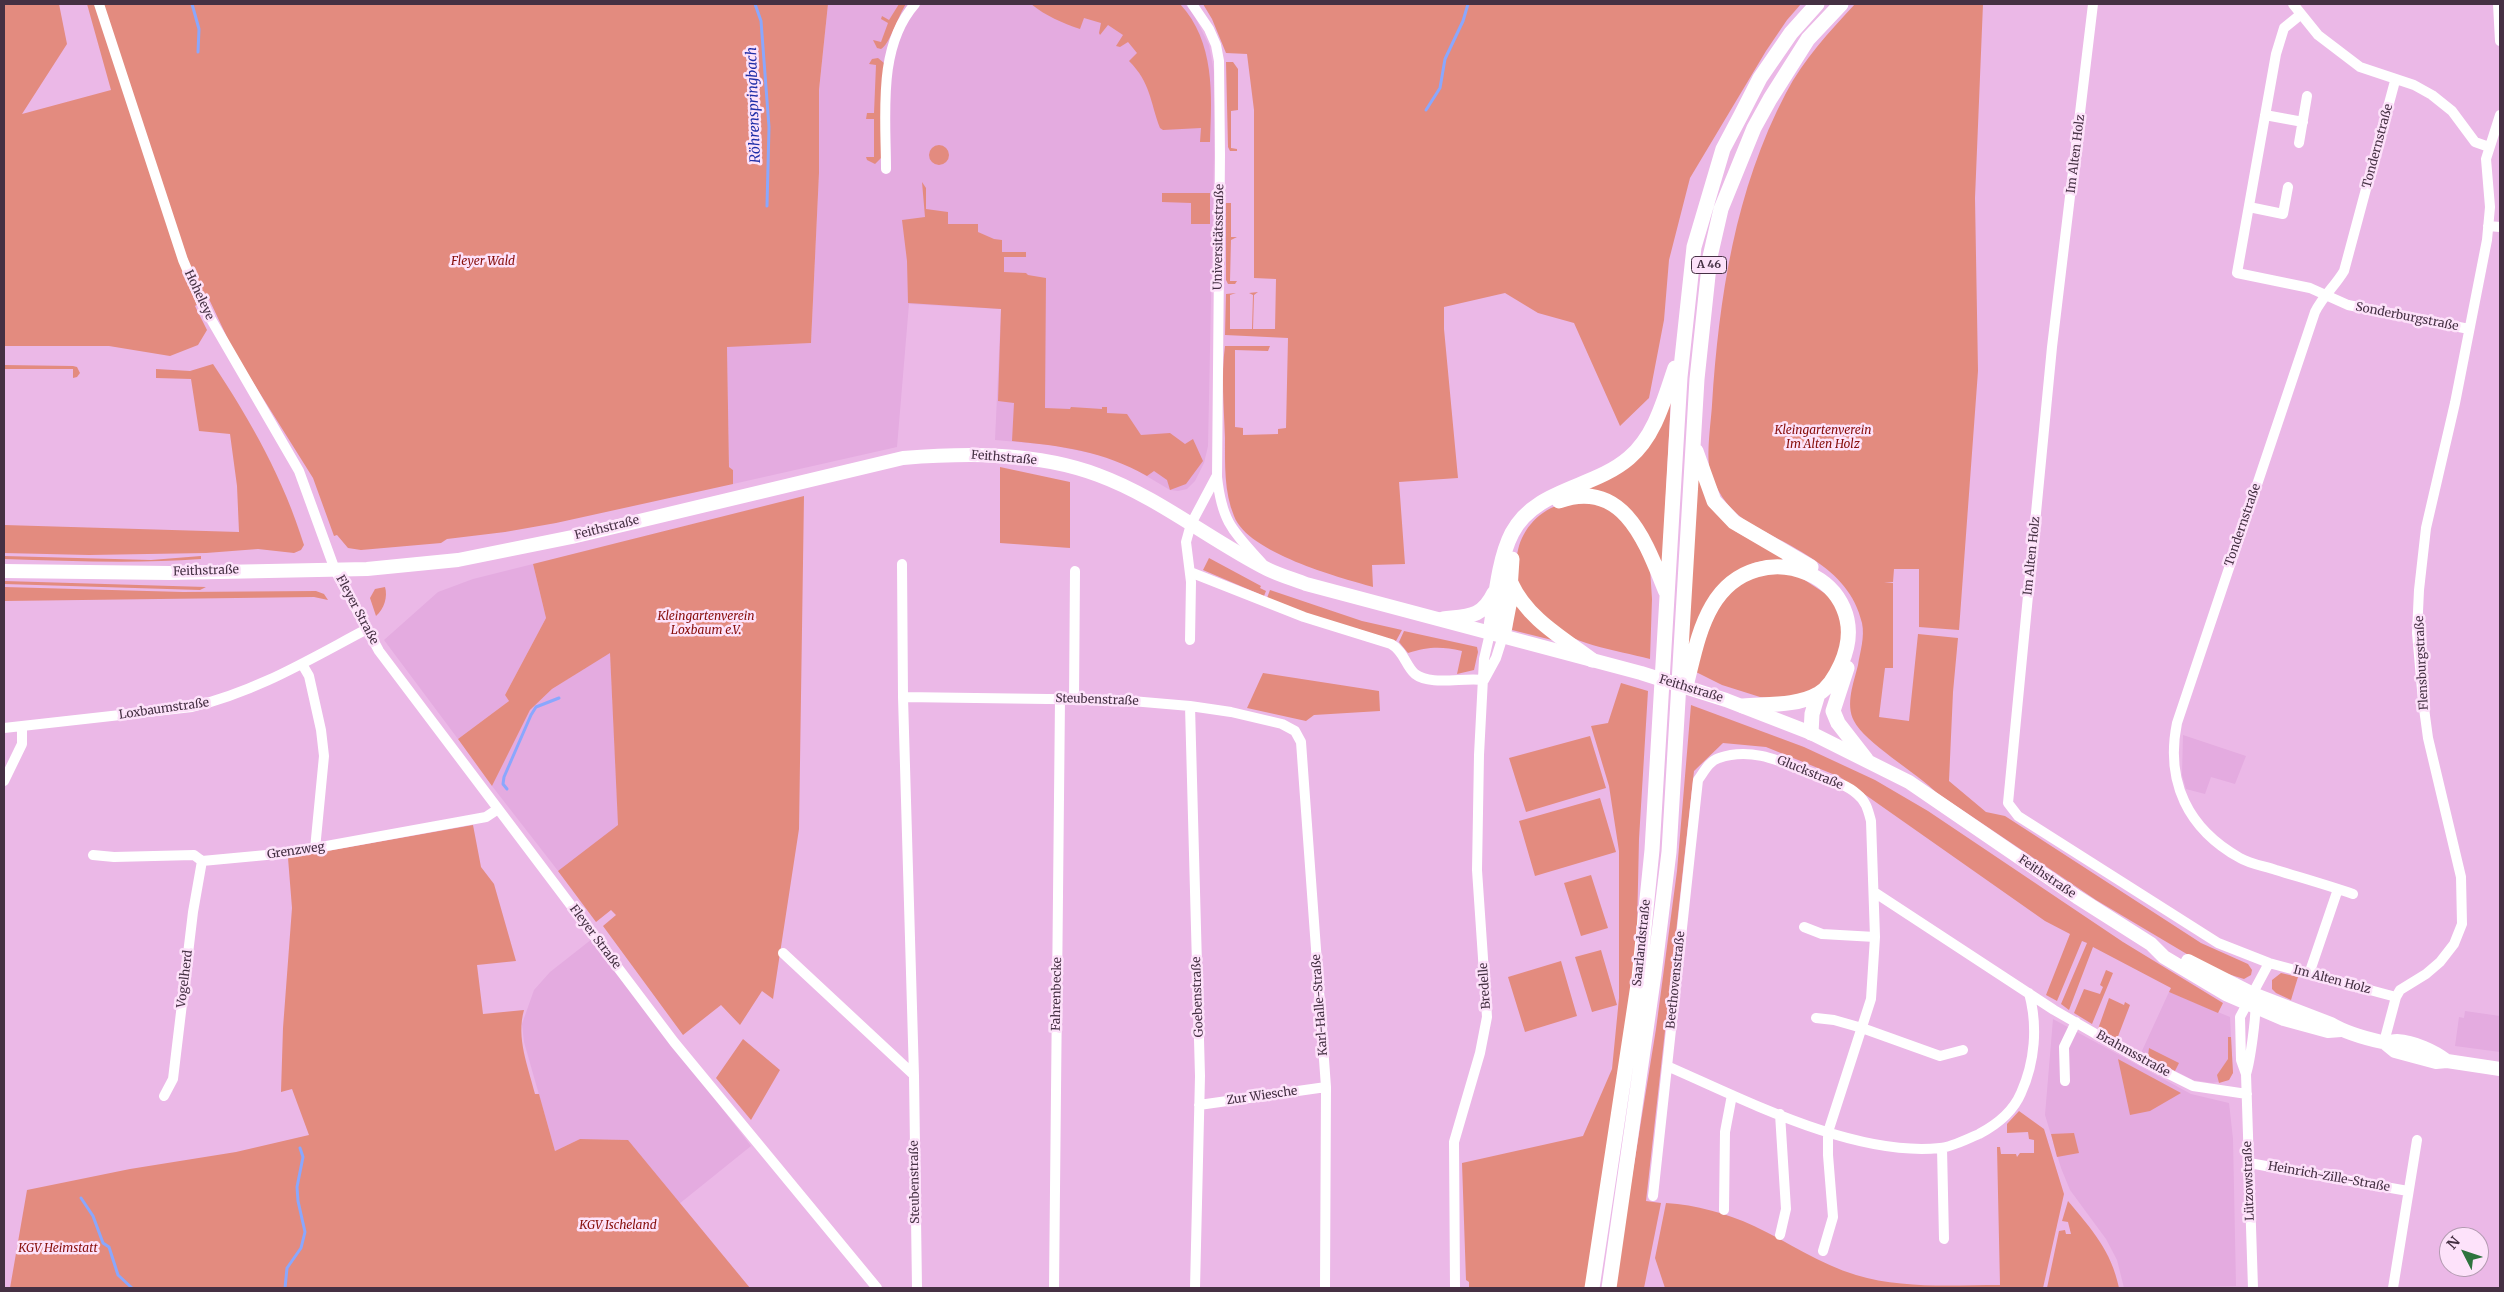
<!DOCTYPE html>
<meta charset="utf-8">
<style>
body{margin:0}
#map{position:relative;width:2504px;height:1292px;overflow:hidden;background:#ebb8e7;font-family:Merriweather,serif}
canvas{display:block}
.frame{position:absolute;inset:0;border:5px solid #453043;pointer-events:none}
.north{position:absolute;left:2439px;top:1227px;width:50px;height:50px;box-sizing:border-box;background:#fde2fa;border:1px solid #b39bb1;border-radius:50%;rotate:311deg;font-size:14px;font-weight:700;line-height:20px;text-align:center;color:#453043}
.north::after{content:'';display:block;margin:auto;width:18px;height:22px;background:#2e733e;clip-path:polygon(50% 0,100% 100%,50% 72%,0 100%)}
</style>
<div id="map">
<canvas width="2504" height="1292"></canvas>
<div class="frame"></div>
<div class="north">N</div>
</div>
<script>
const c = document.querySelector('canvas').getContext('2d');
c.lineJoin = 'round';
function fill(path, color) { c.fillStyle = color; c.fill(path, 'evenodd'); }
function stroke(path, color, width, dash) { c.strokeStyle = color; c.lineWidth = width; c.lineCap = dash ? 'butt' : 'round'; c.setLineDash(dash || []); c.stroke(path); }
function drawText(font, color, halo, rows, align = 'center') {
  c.font = font + ' Merriweather,serif'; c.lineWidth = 5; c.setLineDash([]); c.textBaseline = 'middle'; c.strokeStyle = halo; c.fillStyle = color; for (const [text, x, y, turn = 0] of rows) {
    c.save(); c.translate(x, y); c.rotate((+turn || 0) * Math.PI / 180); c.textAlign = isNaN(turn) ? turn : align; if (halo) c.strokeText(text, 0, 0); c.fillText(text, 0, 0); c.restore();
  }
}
const built = new Path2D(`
 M828,4H904L915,10L920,4H1185L1193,13L1209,45L1214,72L1215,107L1208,446L1204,463L1195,481L1187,489L1178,491L1170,490L1123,462L1100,455L1051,445L995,440L1001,309L909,304L897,447L733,484V470L729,467L727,346L811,343L819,173V90Z
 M533,564L546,618L505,695L509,701L458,739L384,640L438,592L473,579Z
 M610,652L619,836L562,876L492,786L530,710L552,689Z
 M2183,735L2246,756L2235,784L2211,777L2205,794L2186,789L2182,775Z
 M592,939L751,1146L679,1204L627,1140L580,1139L555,1151L524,1042L522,1024L534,990L550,972Z
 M2169,992L2230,1017L2233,1073L2229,1080L2212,1083L2193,1080L2141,1053Z
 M2465,1011L2500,1016V1052L2455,1046L2459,1017L2464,1018Z
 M2053,1019L2191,1094L2229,1103L2233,1139L2236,1286L2124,1288L2117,1260L2106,1239L2070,1190L2061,1168L2045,1115Z`);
const green = new Path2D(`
 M4,4H59L67,44L22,114L111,90L87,4H828L819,90V173L811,343L727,347L729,467L733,470V484L556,523L505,532L447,539L441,543L361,550L348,548L337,535L334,536L313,478L234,352L208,297L195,306L207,330L198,345L170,356L109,346H4Z
 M899,4H906C899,14 889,46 881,49L877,48L873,40L881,42L888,23L881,19L882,16L889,20Z
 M1031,4H1180C1215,42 1212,94 1210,142H1200L1201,128L1163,130L1160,128C1150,102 1151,83 1129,61L1137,53L1128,42L1120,47L1116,46L1123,35L1108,25L1100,35L1099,33L1101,23L1084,18L1080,29C1062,23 1046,16 1031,4Z
 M1203,4H1801L1787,20L1766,51L1690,178L1669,260L1664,320L1649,398L1620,426L1574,323L1538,313L1505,293L1444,307V329L1458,478L1399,482L1405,564L1372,565L1373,587C1338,577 1248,553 1234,516C1224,492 1225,464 1225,438C1224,408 1221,375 1225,346H1270L1268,351L1235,350V427L1243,428V435L1278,434V429L1286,428L1288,338L1225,335L1226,294L1236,293L1230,295V329H1252L1253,295L1249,293L1258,292L1254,295L1253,329H1275L1276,279L1254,278V110L1247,54L1226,53L1212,19Z
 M1855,4H1983L1975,198L1978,371L1959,630L1919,627V569H1894L1893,582L1884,583H1893V668H1885L1879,717L1909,721L1918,634L1958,638L1953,692L1949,781L1986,812L2005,816L2201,943L2248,964L2252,970L2251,975L2244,979L2212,969L2096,900L1937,793C1917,773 1864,742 1854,721C1845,704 1854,682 1858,665C1860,652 1865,637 1862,623C1849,565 1787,547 1743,519C1726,505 1716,491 1710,470C1706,455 1711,422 1712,405C1719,298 1735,190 1786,93C1803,60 1830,31 1855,4Z
 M878,58L884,63L881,158L875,164L867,160L866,157H874V119H866L867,113H874L876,65L869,64L872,59Z
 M1226,62H1233L1238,69V110L1231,111V148L1237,149V151H1230L1228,147Z
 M929 155a10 10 0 1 1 20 0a10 10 0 1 1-20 0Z
 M922,182L926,188V209L948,212V224H978V232L994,239L1002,240V252H1026V257H1004V272L1026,273L1028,275L1046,278L1045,408L1070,409L1071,407L1102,409V407H1107V413L1127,414L1141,435L1170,433L1185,444L1193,439L1203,461L1186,484L1170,490L1167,480L1154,471L1147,476C1103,451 1062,446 1012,441L1014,403L998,401L1001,309L908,303L907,261L902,220L925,217Z
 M1162,193H1210V224H1191V203L1162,202Z
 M1226,203H1231V237H1237L1231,240L1230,281H1237L1235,284H1228L1226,280Z
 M213,364C251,421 284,480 304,545L301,550L294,553L258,549L206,553L89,555L4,553V525L239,532L237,486L230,434L199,431L191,379L156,378V369L190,371Z
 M4,365L73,366L77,367L80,373L77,377L73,378V369H4Z
 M1671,397L1662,570C1644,512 1633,514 1582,490L1607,480Z
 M1000,467L1070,482V548L1000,543Z
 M1697,473L1735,531L1783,558L1782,560L1762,561L1751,564L1728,578L1687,655Z
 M804,496L799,829L773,999L762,991L740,1025L721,1005L683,1035L603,926L616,915L611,910L596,922L558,871L618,825L610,653L552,689L530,710L492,786L458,739L509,701L505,695L546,618L533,564Z
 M1577,501L1604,506L1625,521L1650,568L1652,599L1650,659C1615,650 1570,644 1542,620C1506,588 1507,531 1551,508C1559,504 1569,503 1577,501Z
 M4,556L151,560L201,556V559C135,564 70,561 4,559Z
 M1209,558L1261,586L1260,588L1266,591L1264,596L1203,570Z
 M1791,571L1835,600L1845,640L1825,682L1806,694L1772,698L1760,697L1722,685L1696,672C1706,636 1716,590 1756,576C1766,572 1780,572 1791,571Z
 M4,581L206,587L200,590L4,584Z
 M4,587L183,592L316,591L324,594L328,600L314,597L4,601Z
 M385,587C388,597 384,609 376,616L370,598L375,589Z
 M1270,590L1362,621L1402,630L1396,641L1302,612L1267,598Z
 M1514,603L1564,643L1512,630Z
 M1404,631L1477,647L1478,652L1474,670L1457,674L1462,651C1440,646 1428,647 1408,653L1399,642Z
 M1263,673L1379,691L1380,711L1314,715L1306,721L1247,708Z
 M1621,683L1648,691L1639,839L1637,929L1632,981L1586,1288H1469V1282L1466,1280L1462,1163L1583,1136L1612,1069L1619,998V851L1609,786L1591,726L1608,723Z
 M1691,705L1804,747L1875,780L1928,811L2123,942L2223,1003L2218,1013L2169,992L2171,988L2093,947L2069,1010L2061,1004L2087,943L2082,941L2057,1001L2046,995L2070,934L2045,921L1840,777L1766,747L1723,743L1694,771L1646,1201L1661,1203L1644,1288H1614L1656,1029L1677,871Z
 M1590,736L1606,788L1526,812L1509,758Z
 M1600,798L1616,852L1535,876L1519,821Z
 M473,825L481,867L494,884L516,961L477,965L483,1014L524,1010C516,1038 528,1066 535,1094H539L555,1151L580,1139L628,1140L750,1288H10L27,1190L130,1169L236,1152L309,1135L292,1089L281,1092L283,1028L292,908L288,858Z
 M1591,875L1608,928L1581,936L1564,883Z
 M1601,950L1617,1005L1592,1012L1575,957Z
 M1561,961L1577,1016L1525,1032L1508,977Z
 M2106,970L2113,973L2092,1024L2074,1013L2084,989L2100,994L2103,987L2100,985Z
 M2281,973L2298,977L2291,1000L2276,993L2272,989V980Z
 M2109,998L2124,1005L2125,1002L2130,1005L2117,1039L2098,1029Z
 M2228,1037H2231L2233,1073L2229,1080L2219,1083L2217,1075L2228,1059Z
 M743,1039L780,1070L751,1120L716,1078Z
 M2149,1048L2179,1063L2175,1071L2148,1056Z
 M2118,1059L2181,1093L2150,1111L2130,1115Z
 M2019,1111L2044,1129L2064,1194L2043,1288H1665L1655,1258L1666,1203C1696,1205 1726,1213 1754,1226C1788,1242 1820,1264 1856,1275C1902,1289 1953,1285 2000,1285L1997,1147H2000L2001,1154H2016L2017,1157L2020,1153H2034V1140L2029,1139L2028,1132L2007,1133V1124Z
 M2074,1133L2079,1153L2057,1157L2051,1134Z
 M2068,1201C2092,1230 2111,1250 2119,1288H2047L2059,1231L2065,1230L2066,1234H2071L2068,1222L2062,1221Z`);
const stream = new Path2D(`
 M192,4L199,29L198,52
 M755,4L761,21L769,127L767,206
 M1426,110L1440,88L1445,59L1463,21L1468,4
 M507,789L503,784L504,777L531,715L536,707L559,698
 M81,1198L93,1216L103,1243L109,1247L118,1275L132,1288
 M285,1288L287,1268L301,1248L305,1232L298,1201L297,1187L303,1157L300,1148`);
const minor = new Path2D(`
 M99,4L183,260L201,302L299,471L335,570L379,651L674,1042L877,1288
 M1192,4L1209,29L1216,45L1219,61L1220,155L1217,477C1222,522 1232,530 1262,563
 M2093,4L2052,347L2008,803L2018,816L2218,943L2269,963L2396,997
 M2293,4L2318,35L2360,67L2414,85L2432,95L2452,111L2475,142L2489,147
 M2498,4L2500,41
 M2300,15L2284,28L2276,54L2237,273L2310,288L2348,305L2469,329
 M2265,115L2303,122
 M2299,143L2307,96
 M886,169C886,116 877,47 915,4
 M2249,207L2283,214L2288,187
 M2488,226L2500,227
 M902,564L903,697L914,1076L917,1288
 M1190,572L1304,617L1391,644C1404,651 1405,665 1415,674C1430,686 1464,677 1484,680
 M1190,640L1191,582L1186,542L1191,524L1216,477
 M302,664L309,676L321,730L324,756L315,849
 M1484,680L1496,658L1503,636
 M903,697L1120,700L1190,706L1231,712L1282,724L1295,731L1301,742L1326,1087L1325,1288
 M1074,700L1075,571
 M1190,706L1200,1076L1195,1288
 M4,728L192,707C258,691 308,660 367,629
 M4,781L22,744V726
 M93,855L114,857L194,855L202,861L288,853L486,817L498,809
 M1874,892L2054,1010L2141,1060L2193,1086L2247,1094
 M2353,894C2327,885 2302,878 2276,870C2264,866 2250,864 2240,858C2188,829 2165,782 2177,723L2315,312C2323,296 2335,286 2344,271L2395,81
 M1804,927L1822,934L1875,937
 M783,953L914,1075
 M2309,974L2338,889
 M1816,1018L1834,1020L1862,1028L1940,1056L1963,1050
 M2384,1042L2396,997L2400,990L2426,974L2440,962L2454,944L2462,924L2461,877L2428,738L2423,701L2417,633L2419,590L2426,528L2455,403L2487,240L2490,207L2486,159L2500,115
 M1667,1066C1745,1100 1854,1157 1940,1148C1952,1147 1967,1139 1979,1134C1998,1124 2013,1112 2021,1093C2035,1062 2038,1026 2029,993
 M2246,1074L2241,1060L2240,1017L2269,963
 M2065,1081L2064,1047L2076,1022
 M164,1096L173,1079L193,912L202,861
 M1199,1105L1326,1087
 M1942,1148L1944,1239
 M2249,1163L2408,1191
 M1653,1196L1698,780C1704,772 1709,761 1719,758C1753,746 1784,763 1815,775C1829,780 1846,784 1857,794C1866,801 1868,810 1871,821L1875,937L1871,999L1828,1132V1155L1833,1217L1823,1251
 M1724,1210L1725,1132L1732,1095
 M1780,1235L1786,1209L1780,1114
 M1054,1288L1060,699
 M1455,1288L1454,1142L1480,1053L1487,1017L1477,870L1479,755L1484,659L1490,633
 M2253,1288L2246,1074C2250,1062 2257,1013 2255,1002
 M2393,1288L2417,1140`);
const major = new Path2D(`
 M4,571L170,573L367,569L458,560L572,537L903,458C967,453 1037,452 1098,475C1158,497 1210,540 1267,569C1279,575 1293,579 1306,584L1641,673L1726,700L1811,733L1909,782L2077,897L2151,944L2164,957L2226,994L2284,1019L2328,1031L2341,1030
 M2188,961L2253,994L2331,1024C2346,1033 2364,1038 2382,1042C2387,1043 2392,1041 2397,1041C2414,1042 2434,1051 2447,1061
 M2384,1042L2395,1051L2436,1062L2447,1061L2500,1069`);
const highway = new Path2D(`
 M1696,451L1714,501L1734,522L1811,567
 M1559,501C1625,477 1647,546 1666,592
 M1511,583C1527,618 1561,637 1592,660
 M1443,619C1468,616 1482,618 1494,593
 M1490,633C1495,603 1498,560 1512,533C1536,488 1593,489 1629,458C1655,436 1664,400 1675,368
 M1503,636L1509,605L1512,559
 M1847,668L1833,711L1838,723L1866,759
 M1686,686C1693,659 1698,630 1712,606C1758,527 1879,579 1841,664C1836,675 1829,688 1818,694C1798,706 1766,704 1743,706
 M1811,733L1812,714L1818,694
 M1592,1288L1639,978L1652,850L1680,377L1694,247L1723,149L1741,115L1760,78L1791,33L1817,4
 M1609,1288L1654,974L1669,852L1697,379L1710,257L1721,209L1754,128L1770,99L1808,39L1841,4`);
const shields = [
 [1709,265,35]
];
const shieldNames = [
 ["A 46",1709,265]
];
const streetNames = [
 ["Tondernstraße",2378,146,-75],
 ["Im Alten Holz",2076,154,-83],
 ["Universitätsstraße",1219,237,-89],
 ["Hoheleye",199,295,65],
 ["Sonderburgstraße",2407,317,11],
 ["Feithstraße",1004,458,5],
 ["Tondernstraße",2243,525,-71],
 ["Feithstraße",607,528,-14],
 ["Im Alten Holz",2032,556,-84],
 ["Feithstraße",206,571,-2],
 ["Fleyer Straße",357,610,62],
 ["Flensburgstraße",2422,663,-93],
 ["Feithstraße",1691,689,17],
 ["Steubenstraße",1097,700,2],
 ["Loxbaumstraße",164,709,-8],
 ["Gluckstraße",1810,773,22],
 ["Grenzweg",296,851,-8],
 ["Feithstraße",2047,877,34],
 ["Fleyer Straße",595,937,53],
 ["Saarlandstraße",1642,943,-84],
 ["Vogelherd",185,979,-83],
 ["Beethovenstraße",1676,980,-84],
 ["Im Alten Holz",2332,980,15],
 ["Bredelle",1485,986,-94],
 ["Fahrenbecke",1057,994,-89],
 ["Goebenstraße",1198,997,-92],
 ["Karl-Halle-Straße",1320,1005,-94],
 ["Brahmsstraße",2133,1054,29],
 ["Zur Wiesche",1262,1096,-8],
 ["Heinrich-Zille-Straße",2329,1177,10],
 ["Lützowstraße",2249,1181,-92],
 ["Steubenstraße",915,1182,-91]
];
const parkNames = [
 ["Fleyer Wald",483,262],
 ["Kleingartenverein",1823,431],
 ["Im Alten Holz",1823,445],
 ["Kleingartenverein",706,617],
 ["Loxbaum e.V.",706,631],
 ["KGV Ischeland",618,1226],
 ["KGV Heimstatt",58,1249]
];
const waterNames = [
 ["Röhrenspringbach",754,105,-92]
];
fill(built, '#e4abe0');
fill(green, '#e38b7f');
stroke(stream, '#8aa7fd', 3);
stroke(minor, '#fff', 10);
stroke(major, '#fff', 14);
stroke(highway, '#fff', 15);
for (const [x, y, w] of shields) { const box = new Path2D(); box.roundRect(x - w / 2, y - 8.5, w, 17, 4); c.fillStyle = '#fde2fa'; c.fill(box); stroke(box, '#453043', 1); }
drawText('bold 11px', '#453043', null, shieldNames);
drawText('12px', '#453043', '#fde2fa', streetNames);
drawText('italic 12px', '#870e0b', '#fde2fa', parkNames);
drawText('italic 14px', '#1f2ea8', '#fde2fa', waterNames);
</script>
